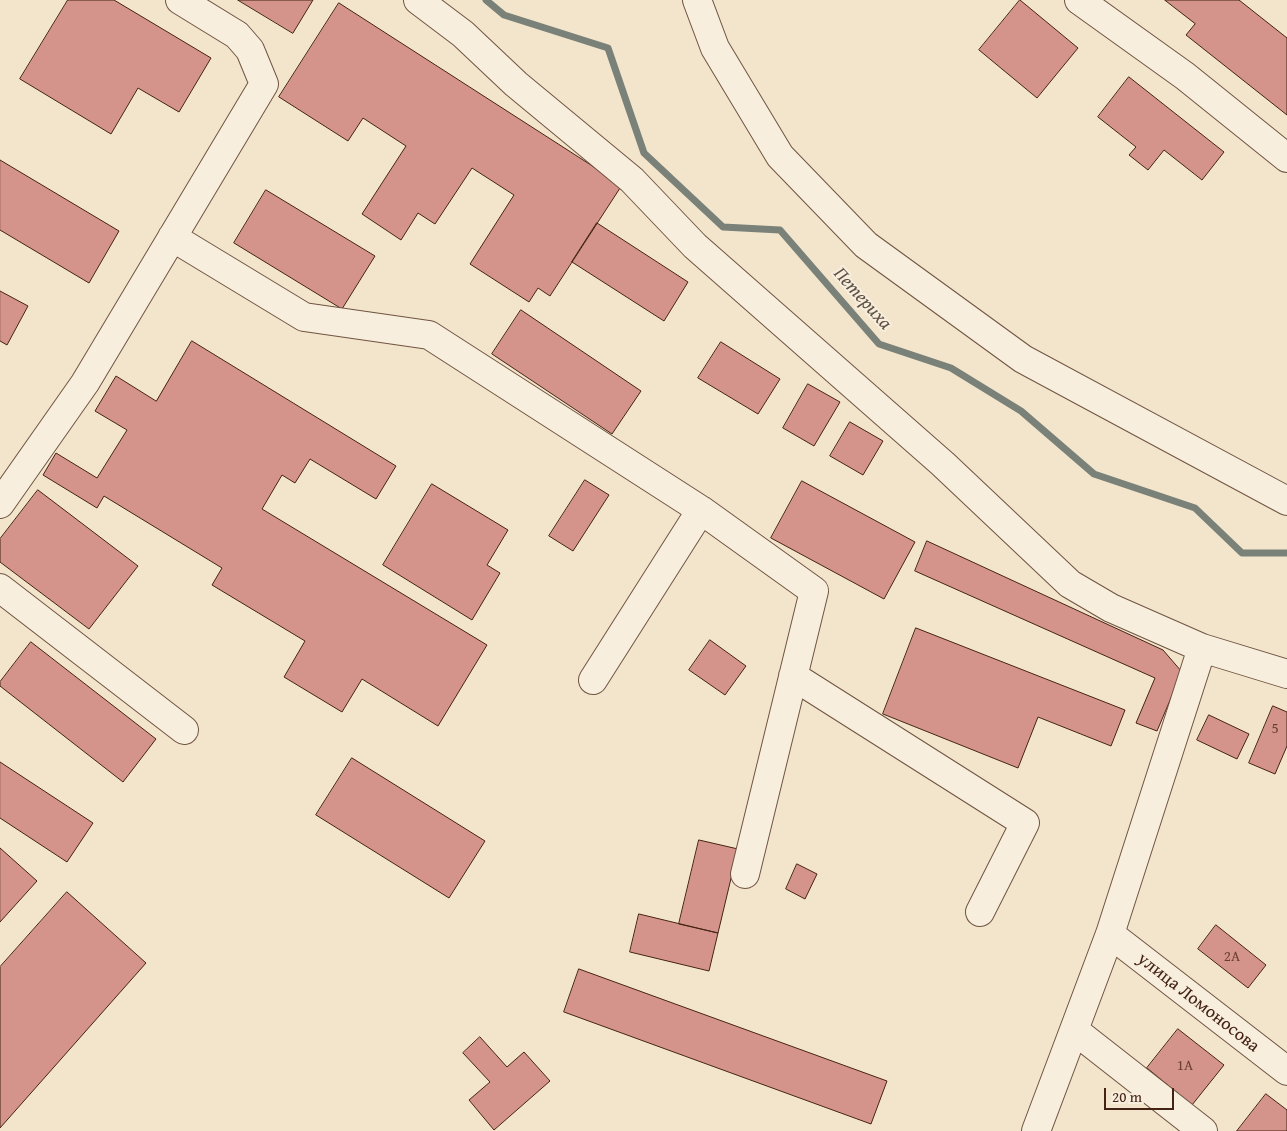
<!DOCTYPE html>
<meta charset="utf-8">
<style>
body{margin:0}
#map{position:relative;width:1287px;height:1131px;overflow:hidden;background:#f3e5cb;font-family:"Gentium Book Plus",serif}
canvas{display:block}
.scale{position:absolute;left:1104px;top:1088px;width:70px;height:22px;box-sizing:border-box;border:2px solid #452314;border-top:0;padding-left:6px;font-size:15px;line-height:18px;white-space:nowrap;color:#452314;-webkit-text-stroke:4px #f7eedd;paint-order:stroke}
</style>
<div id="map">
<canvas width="1287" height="1131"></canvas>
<div class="scale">20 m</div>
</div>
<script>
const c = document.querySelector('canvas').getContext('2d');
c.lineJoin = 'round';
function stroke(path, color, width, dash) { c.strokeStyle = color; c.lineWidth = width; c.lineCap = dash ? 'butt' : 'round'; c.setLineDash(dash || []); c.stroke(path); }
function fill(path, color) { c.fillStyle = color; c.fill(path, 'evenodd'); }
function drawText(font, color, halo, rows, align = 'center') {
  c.font = font + ' "Gentium Book Plus",serif'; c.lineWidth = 4; c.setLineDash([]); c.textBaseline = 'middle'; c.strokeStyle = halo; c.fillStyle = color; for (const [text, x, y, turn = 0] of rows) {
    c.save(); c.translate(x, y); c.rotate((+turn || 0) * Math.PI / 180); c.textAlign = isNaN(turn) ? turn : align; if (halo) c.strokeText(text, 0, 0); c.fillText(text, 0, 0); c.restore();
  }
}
const stream = new Path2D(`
 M486,0L504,15L608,48L644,153L723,227L780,230L879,344L951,368L1021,411L1094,474L1195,508L1242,553H1287`);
const building = new Path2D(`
 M68,0H114L211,58L179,112L138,88L111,134L20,79Z
 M238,0H313L293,33Z
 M1020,0L1078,48L1037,98L979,50Z
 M1165,0H1239L1287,38V115L1186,35L1195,24Z
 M339,3L622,185L550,296L538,288L529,302L470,264L514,195L472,168L435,224L418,213L401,240L362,214L406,146L363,118L348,141L279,97Z
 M1129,77L1224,152L1202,180L1164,150L1148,170L1129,155L1136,147L1098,117Z
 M0,160L119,231L89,283L0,230Z
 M266,190L375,256L342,309L234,243Z
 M597,223L688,282L664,321L572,262Z
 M0,291L28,306L7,345L0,341Z
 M521,310L641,391L612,434L492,354Z
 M192,341L396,466L376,499L310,459L295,483L282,475L262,509L487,645L438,726L362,679L342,712L284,677L305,641L212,585L222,568L104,496L97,508L43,475L56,453L97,478L127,430L95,411L116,376L156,401Z
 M721,342L780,379L758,414L698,378Z
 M808,384L840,402L814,446L783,428Z
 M850,422L883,441L863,475L830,456Z
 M585,480L609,495L573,551L549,536Z
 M802,481L915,542L884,599L771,538Z
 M432,484L508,530L487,565L500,573L472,620L383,565Z
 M38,490L138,566L89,629L0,562V539Z
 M927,541L1163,650L1182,672L1157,731L1136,723L1155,678L915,571Z
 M916,628L1125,710L1111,746L1038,717L1018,768L883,714Z
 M710,640L746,666L725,695L689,670Z
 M31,642L156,739L123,782L0,686V682Z
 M1273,706L1287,712V746L1275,774L1249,763Z
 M1209,715L1249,734L1237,759L1197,740Z
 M352,758L485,841L449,898L316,815Z
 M0,762L93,823L67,862L0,818Z
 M699,840L738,849L718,933L679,924Z
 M0,848L37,881L0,922Z
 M797,864L817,874L805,899L786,889Z
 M67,892L146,963L0,1128V967Z
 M639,914L718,933L709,971L630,952Z
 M1216,925L1266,965L1248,988L1198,949Z
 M579,969L887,1081L871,1124L564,1012Z
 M1178,1029L1224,1065L1192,1105L1147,1068Z
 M480,1037L507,1067L524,1052L550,1081L494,1130L469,1100L490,1082L463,1053Z
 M1266,1094L1287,1110V1131H1237Z`);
const minor = new Path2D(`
 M418,0L463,34L516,84L632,180L695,246L943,464L1070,584L1111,608L1202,648L1110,934L1074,1030
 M697,0L715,48L780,156L866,245L1023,359L1287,501
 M1079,0L1185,76L1287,158
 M172,237L304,317L429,335L701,510L814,591L745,874
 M0,504L85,383L264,84L250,50L237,35L180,0
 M0,588L184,730
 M1202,648L1287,674
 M793,676L1025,823L980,912
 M593,680L701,510
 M1110,934L1287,1071
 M1036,1131L1074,1030L1203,1131`);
const numberNames = [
 ["5",1275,729],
 ["2А",1232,957],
 ["1А",1185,1066]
];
const streetNames = [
 ["улица Ломоносова",1198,1003,38]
];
const waterNames = [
 ["Петериха",862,299,48]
];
stroke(stream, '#798178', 7);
fill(building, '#d5948b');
stroke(building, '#452314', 1);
stroke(minor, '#705442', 30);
stroke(minor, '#f7eedd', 28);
drawText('15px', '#693f32', null, numberNames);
drawText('18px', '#452314', '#f7eedd', streetNames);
drawText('italic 19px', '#5f5246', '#f7eedd', waterNames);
</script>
